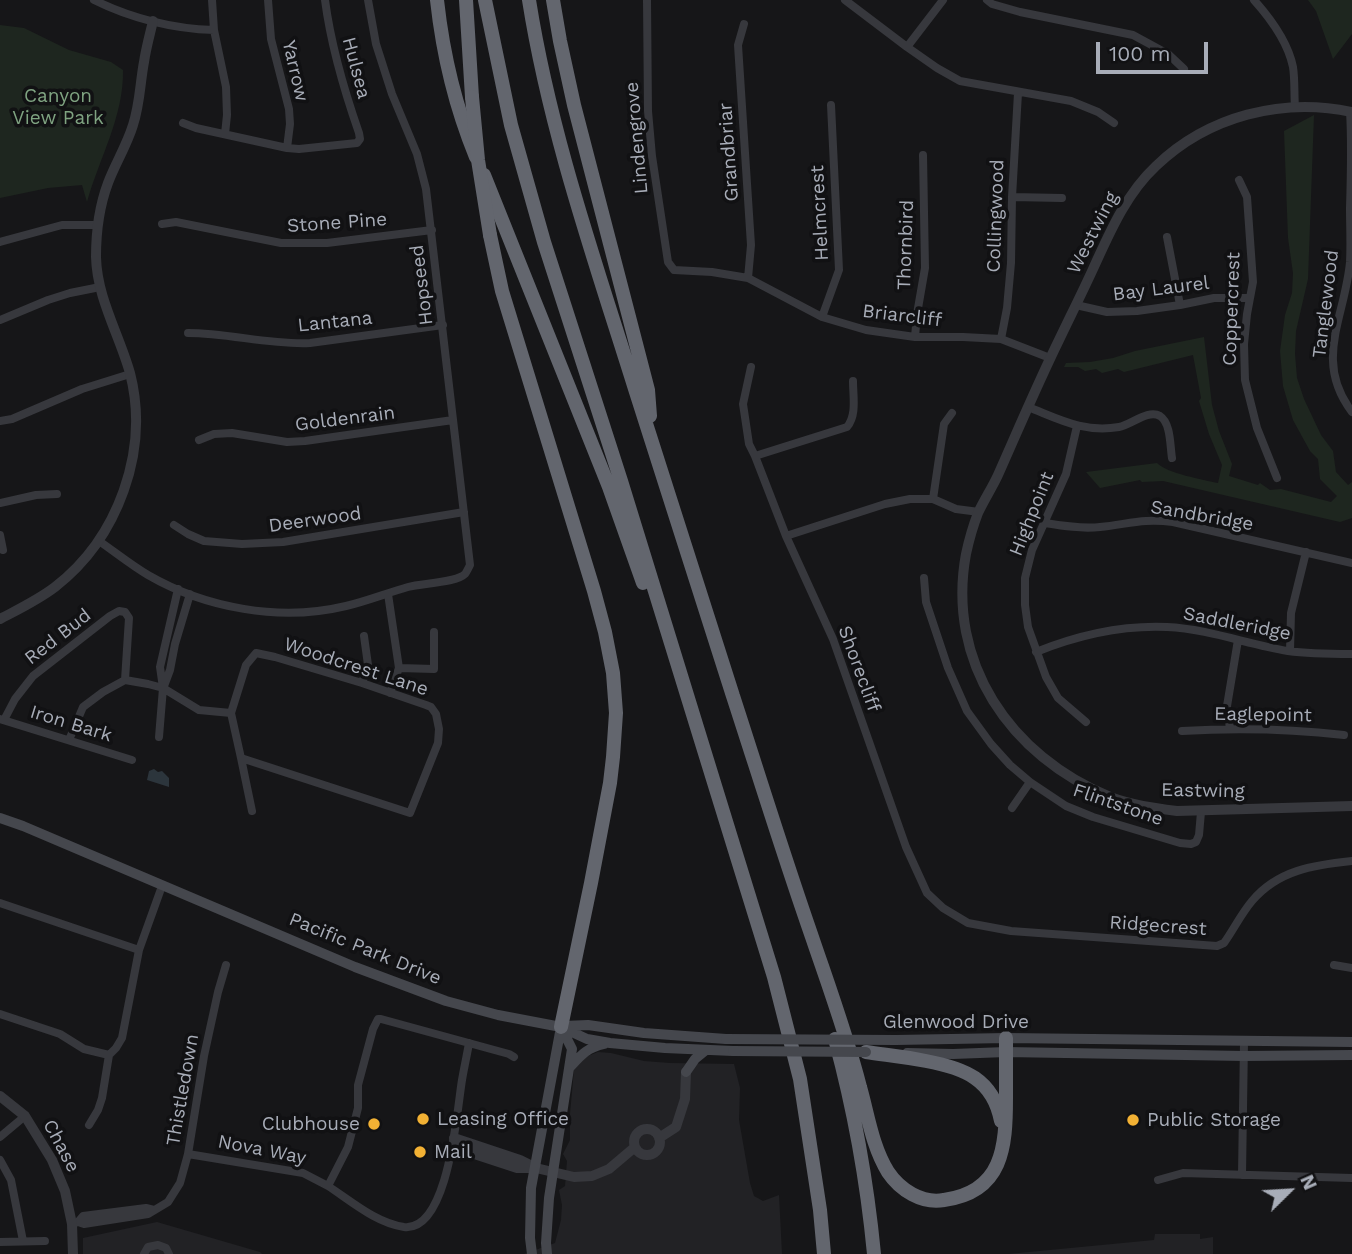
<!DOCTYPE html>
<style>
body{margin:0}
#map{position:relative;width:1352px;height:1254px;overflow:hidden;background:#161618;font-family:"Work Sans",sans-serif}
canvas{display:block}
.north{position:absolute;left:1254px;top:1156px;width:70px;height:70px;-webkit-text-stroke:5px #111113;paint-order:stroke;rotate:66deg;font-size:19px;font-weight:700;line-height:28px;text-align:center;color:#a8adb8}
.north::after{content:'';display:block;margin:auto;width:24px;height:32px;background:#a8adb8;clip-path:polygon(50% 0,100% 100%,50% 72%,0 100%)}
.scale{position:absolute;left:1096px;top:42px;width:112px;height:32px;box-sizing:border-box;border:4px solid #a8adb8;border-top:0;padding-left:9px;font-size:21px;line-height:24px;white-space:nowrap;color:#a8adb8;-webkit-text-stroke:5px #111113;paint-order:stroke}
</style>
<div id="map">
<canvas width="1352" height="1254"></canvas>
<div class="north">N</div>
<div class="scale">100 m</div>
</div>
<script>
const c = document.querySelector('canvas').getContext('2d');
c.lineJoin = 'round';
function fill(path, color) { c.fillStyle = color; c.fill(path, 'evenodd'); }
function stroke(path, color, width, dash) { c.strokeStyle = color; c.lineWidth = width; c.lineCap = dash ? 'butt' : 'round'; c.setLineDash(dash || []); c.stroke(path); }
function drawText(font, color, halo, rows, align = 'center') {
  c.font = font + ' "Work Sans",sans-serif'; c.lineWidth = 7; c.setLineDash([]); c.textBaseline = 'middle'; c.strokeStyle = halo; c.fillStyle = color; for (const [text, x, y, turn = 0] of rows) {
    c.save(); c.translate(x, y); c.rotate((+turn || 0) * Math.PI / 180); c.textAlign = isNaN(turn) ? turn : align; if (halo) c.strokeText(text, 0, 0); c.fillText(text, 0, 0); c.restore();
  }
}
const built = new Path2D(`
 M598,1052L611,1053L644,1061L670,1063L734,1064L740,1088L739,1120L750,1183L754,1196L763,1201L779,1195L782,1254H524L555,1243L561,1220L562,1205L559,1190L565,1186L567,1161L563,1154L570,1140V1114L574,1070L583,1058Z
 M157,1222L260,1252L262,1254H83V1238Z
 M1155,1234H1200V1239L1213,1237V1254H1008L1154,1240Z`);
const green = new Path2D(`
 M1308,0H1352V34L1333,59L1316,11Z
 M0,25L24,28L69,50L111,62L123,70C124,116 99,159 87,202L82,185L48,188L0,198Z
 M1314,115L1308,279L1296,331L1295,354L1297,378L1304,399L1321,435L1333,451L1336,472L1348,485L1352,482V518L1340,522L1163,481L1142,482L1140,480L1100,488L1086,472L1157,463C1166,473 1204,480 1218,483L1222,465L1209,434L1199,401L1201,398L1193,355L1124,372L1118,369L1102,373L1096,369L1085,371L1078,367H1064L1066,363L1090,362L1113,358L1135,351L1204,337L1212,405L1219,431L1232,464L1229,476L1258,485L1260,483L1270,490L1281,489L1331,502L1337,496L1320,479L1318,459L1310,451L1293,420L1283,386L1280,351L1285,315L1292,293L1293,273L1288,238L1284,131Z`);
const water = new Path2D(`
 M154,769L158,772L162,771L169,778V787L147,780L149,771Z`);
const minor = new Path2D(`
 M94,0C130,18 173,29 214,30
 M212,0L214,30L226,87L227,115L225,134
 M268,0L271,39L289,109L290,124L287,148
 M647,0L648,111L652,156L668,262L674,270L712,272L748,278L822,317L866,330L915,337H963L1001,339L1050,358
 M845,0L907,47L937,68L960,81L1071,101L1098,112L1114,123
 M987,0L992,4L1020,12L1133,35L1168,54L1184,69
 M1254,0C1271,19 1288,42 1293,67C1295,80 1294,94 1295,107
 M744,24L738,45L751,245L748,278
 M907,47L943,0
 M1350,111C1352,144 1351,176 1350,208C1350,226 1351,244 1350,262C1345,317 1313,361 1352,412
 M183,123L196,128L287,148L299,149L357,143L360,139L359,133C344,90 331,46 325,0
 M1239,180L1247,197L1253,282L1247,314L1244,344L1245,380L1257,428L1277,478
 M1012,197L1062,198
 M162,224L176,222L281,243H327L432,230
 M1167,237L1180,305
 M0,242L62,225H98
 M1076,305L1107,312L1137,311L1180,305L1214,298H1250
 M822,317L839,270L831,105
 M0,320L48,300L70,293L100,287
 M188,333C229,333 269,345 310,343L443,325
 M915,337L917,314L925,268L923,155
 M1001,339L1007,308L1011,263L1012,197L1018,93
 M751,367L743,404L749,444L755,456L786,536L833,639L906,847L927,893L943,908L968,923L1011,931L1217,946L1224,943C1234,929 1241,914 1252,901C1278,870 1314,865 1352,861
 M1028,407C1059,419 1083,433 1119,427C1131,425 1148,409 1160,416C1171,423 1170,446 1172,458
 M0,421L12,419L82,389L130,374
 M1077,426L1066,474L1032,550L1025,578V605L1028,627L1046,677L1058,698L1086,722
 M199,440L214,434L232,433L287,442L305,441L453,420
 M755,456L847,427C857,415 853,397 853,381
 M933,499L944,424L952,413
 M0,503L36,495L57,494
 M1045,523C1063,526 1082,529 1100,527C1129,524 1143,518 1173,522L1352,563
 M174,525L188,534L204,541L242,544L283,542L464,512
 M0,535L3,550
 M786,536L885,504L910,499H933L956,509L979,512
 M99,541C115,552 131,565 148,575C205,608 280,622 346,606C367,601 387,593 408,587C421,583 456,583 465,574C466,573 469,567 470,565L426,189L417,154L392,94L376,44L368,0
 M924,578L926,602L948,668L967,711L991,744L1010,765L1030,782L1066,806L1093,817L1180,843L1191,844L1196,842L1199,835L1201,812
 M388,594L399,668L390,693
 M1290,651L1291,613L1306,552
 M1036,652C1078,635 1121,625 1167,627C1208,629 1247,644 1288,651C1309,654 1331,654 1352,654
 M399,668L434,669V632
 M362,683L368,665L364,636
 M164,686L170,670L175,644L190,594
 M0,719L132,760
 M4,720L15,699L33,676L110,616L119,611L125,612L129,618L125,680
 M1230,729L1227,706L1238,640
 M1182,731C1236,728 1290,729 1344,735
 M159,737L163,688L160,667L178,589
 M69,740L83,707L103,692L125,680L148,684L163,688L199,710L231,713L246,665L256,653L275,657L362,683L426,705L431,707L436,714L439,729L438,743L410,813L241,758L231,713
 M241,758L252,811
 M1012,808L1030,782
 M0,903L139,950
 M1334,965L1352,968
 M0,1014L60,1034L84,1049L109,1055
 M469,1043C467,1055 464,1068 462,1080C457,1109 449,1232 404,1227C376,1223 351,1201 328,1186L348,1147L358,1108V1085L373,1029L378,1019H381L509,1054L514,1057
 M89,1125L98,1110L102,1098L109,1055L116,1048L122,1038L139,950L162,886
 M0,1137L25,1116
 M188,1154L303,1173L328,1186
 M0,1160L11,1180L23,1241
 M1242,1175L1244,1042
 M1158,1180L1183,1173L1352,1178
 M78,1222L83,1216L146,1208L154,1210
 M72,1224L78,1222L84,1224L148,1214L168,1202L180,1183L188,1154L204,1056L218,992L226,965
 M0,1242L45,1241
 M144,1254L148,1247L158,1245L166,1248L169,1254`);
const tertiary = new Path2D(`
 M1352,112C1282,97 1208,116 1156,166C1126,194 1110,232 1093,269C1082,293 1070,317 1059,340C1037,385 1018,430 998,475C992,488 984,500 978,513C973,526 969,540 966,554C946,662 1010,756 1110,797C1131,805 1154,808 1177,811L1352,806
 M0,619C19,609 38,600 55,587C118,538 150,451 130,373C119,334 97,298 96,257C96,232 99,207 108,183C115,164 127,145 133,125C140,104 140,83 144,62C146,48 150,34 153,21
 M0,1096L25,1116L52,1160L65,1191L72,1224L73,1254
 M634 1142a13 13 0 1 1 26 0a13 13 0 1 1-26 0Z
 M454,1138L520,1160L536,1168L574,1177L592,1176L609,1169L635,1147
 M659,1138L676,1127L685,1099L686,1072
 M453,1147L517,1168H533`);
const secondary = new Path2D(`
 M0,818L23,826L355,967L446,1001L498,1015L561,1027L587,1039L610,1043L665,1048L733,1051
 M564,1026L588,1025L644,1033L726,1039
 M896,1040L1006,1038L1352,1042
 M907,1053L953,1054L1006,1052L1244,1056L1352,1055
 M570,1067C582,1054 587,1048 604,1044
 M686,1072L695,1059L706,1050
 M532,1254L530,1238L531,1188L561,1027
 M547,1254L546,1243L549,1198L572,1049L561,1027`);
const motorway = new Path2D(`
 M437,0C443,55 455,106 476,157
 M466,0L472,97
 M485,0L511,125L544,242L621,481L774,977L800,1079L820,1210L824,1254
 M529,0C550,133 595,261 635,389C667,492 700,594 733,696C759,776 784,857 812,937C829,987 847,1036 860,1087C868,1115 872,1146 888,1172C900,1190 922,1204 944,1200C1003,1192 1006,1147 1006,1098C1006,1078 1006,1058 1006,1038
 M553,0L560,41L574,105L648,390L650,416
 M484,175L609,487L643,583
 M490,235L502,291L594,591L605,632L613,673L616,713L613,757L610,783L591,883L561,1027
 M835,1039C854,1109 867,1181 874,1254
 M866,1052C886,1055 906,1057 926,1061C964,1068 993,1079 1001,1121`);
const secondaryBridge = new Path2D(`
 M726,1039L896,1040
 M733,1051L866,1052`);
const motorwayBridge = new Path2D(`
 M472,97L478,160L490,235`);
const markers = [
 [423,1119,7,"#f2b134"],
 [1133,1120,7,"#f2b134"],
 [374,1124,7,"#f2b134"],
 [420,1152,7,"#f2b134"]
];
const streetNames = [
 ["Hulsea",356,68,75],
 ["Yarrow",295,71,77],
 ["Lindengrove",637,138,-95],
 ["Grandbriar",729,152,-94],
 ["Helmcrest",820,213,-93],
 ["Collingwood",996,216,-88],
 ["Stone Pine",337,223,-4],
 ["Westwing",1093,233,-63],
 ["Thornbird",906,245,-88],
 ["Hopseed",422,285,-97],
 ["Bay Laurel",1161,289,-7],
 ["Tanglewood",1326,304,-83],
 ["Coppercrest",1232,309,-88],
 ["Briarcliff",902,316,7],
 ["Lantana",335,322,-6],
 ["Goldenrain",345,419,-7],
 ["Highpoint",1032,514,-68],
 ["Sandbridge",1202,516,10],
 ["Deerwood",315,520,-8],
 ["Saddleridge",1237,624,11],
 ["Red Bud",58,637,-38],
 ["Woodcrest Lane",356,667,18],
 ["Shorecliff",859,669,70],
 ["Eaglepoint",1263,715,1],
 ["Iron Bark",71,724,17],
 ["Eastwing",1203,791,1],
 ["Flintstone",1118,805,19],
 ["Ridgecrest",1158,926,4],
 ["Pacific Park Drive",365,949,22],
 ["Glenwood Drive",956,1022],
 ["Thistledown",183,1090,-80],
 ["Chase",61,1146,62],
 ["Nova Way",262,1150,11]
];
const parkNames = [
 ["Canyon",58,96],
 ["View Park",58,118]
];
const poiNames = [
 ["Leasing Office",437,1119],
 ["Public Storage",1147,1120],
 ["Clubhouse",360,1124,"right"],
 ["Mail",434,1152]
];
fill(built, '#222225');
fill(green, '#1e261f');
fill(water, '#2c353c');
stroke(minor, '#37383d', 8);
stroke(tertiary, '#37383d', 10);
stroke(secondary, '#45474d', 10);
stroke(motorway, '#63666e', 14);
stroke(secondaryBridge, '#45474d', 10);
stroke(motorwayBridge, '#63666e', 14);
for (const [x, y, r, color] of markers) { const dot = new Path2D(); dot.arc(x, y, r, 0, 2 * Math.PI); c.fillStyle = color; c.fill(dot); stroke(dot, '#111113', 2.5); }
drawText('19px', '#a8adb8', '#111113', streetNames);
drawText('19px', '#7fa381', '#111113', parkNames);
drawText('19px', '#a8adb8', '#111113', poiNames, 'left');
</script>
